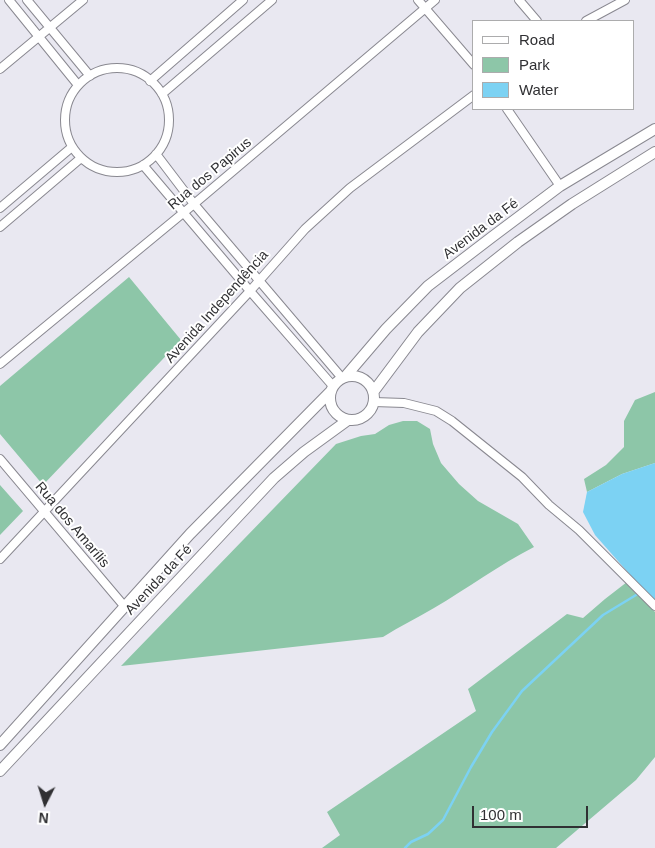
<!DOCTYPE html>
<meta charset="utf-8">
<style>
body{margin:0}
#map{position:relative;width:655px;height:848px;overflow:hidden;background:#e9e8f1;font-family:Helvetica,sans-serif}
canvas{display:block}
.legend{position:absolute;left:472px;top:20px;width:162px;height:90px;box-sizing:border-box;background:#fff;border:1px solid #acacad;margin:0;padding:6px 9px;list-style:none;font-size:15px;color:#303033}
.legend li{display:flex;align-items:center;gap:10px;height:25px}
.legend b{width:25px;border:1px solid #acacad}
.north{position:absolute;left:20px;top:778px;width:50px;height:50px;-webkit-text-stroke:4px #fff;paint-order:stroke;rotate:185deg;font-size:14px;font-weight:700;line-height:20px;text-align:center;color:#303033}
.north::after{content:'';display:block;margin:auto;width:18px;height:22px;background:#303033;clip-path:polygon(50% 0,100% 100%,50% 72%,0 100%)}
.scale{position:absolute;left:472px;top:806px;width:116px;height:22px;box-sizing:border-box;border:2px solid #303033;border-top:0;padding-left:6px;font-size:15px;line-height:18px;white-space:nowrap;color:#303033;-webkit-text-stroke:4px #fff;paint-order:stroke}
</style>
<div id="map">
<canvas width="655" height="848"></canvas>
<ul class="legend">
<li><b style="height:6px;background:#fff"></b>Road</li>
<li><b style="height:14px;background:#8dc6a8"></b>Park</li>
<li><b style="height:14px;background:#7cd2f3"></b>Water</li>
</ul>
<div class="north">N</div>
<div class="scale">100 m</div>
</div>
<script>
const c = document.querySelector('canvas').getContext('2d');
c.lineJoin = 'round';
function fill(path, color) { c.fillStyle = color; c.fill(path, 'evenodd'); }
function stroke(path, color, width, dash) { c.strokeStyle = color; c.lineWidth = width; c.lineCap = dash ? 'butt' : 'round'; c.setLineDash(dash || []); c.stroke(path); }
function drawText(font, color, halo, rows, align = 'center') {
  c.font = font + ' Helvetica,sans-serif'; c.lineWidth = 4; c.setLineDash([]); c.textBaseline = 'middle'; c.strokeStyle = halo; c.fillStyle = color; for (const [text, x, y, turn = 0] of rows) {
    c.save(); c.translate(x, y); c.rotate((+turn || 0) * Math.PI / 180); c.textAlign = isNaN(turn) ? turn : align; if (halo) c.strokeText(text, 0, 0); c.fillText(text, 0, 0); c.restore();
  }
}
const green = new Path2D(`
 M129,277L181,340L43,485L0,434V386Z
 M655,392V463L622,474L587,492L584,479L606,465L624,447V421L635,400Z
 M403,421H417L430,429L433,444L441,463L459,484L478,501L518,524L534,547C499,565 468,588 434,608C417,618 400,626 383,637L121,666L336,444L361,436L375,434L389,425Z
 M0,485L23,511L0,535Z
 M627,582L655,612V757L636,780L556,848H322L340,835L327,812L476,711L468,689L567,614L583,618L605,599Z`);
const water = new Path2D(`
 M655,463V603L595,535L583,512L587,492L622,474Z`);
const stream = new Path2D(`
 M405,848L411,842L428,834L443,820L471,767L492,732L522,691L603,615L641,592`);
const minor = new Path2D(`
 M9,0L78,85
 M27,0L90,76
 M418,0L474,65
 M519,0L537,21
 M586,21L625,0
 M65 120a52 52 0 1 1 104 0a52 52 0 1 1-104 0Z
 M0,69L83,0
 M150,81L243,0
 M162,94L272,0
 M507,109L560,186
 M156,154L194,204L342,378
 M143,165L250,291L333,386
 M0,208L72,147
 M0,227L81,158
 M0,364L194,204L435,0
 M374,402L404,403L436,411L452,421L522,477L549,505L579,530L655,606
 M0,459L125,607
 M0,559L250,291L305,229L350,188L474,95`);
const major = new Path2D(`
 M330 398a22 22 0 1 1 44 0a22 22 0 1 1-44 0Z
 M345,377L386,329L428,286L492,237L560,186L655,129
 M374,391L418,332L460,288L518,242L572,204L655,152
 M0,745L190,534L331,391
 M0,771L274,478L304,452L348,420`);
const streetNames = [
 ["Rua dos Papirus",210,174,-40],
 ["Avenida da Fé",481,229,-37],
 ["Avenida Independência",217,307,-48],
 ["Rua dos Amarílis",72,525,50],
 ["Avenida da Fé",159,580,-47]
];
fill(green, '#8dc6a8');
fill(water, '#7cd2f3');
stroke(stream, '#7cd2f3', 2.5);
stroke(minor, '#898890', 10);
stroke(major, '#898890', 12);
stroke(minor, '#fff', 8);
stroke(major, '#fff', 10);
drawText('14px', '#303033', '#fff', streetNames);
</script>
